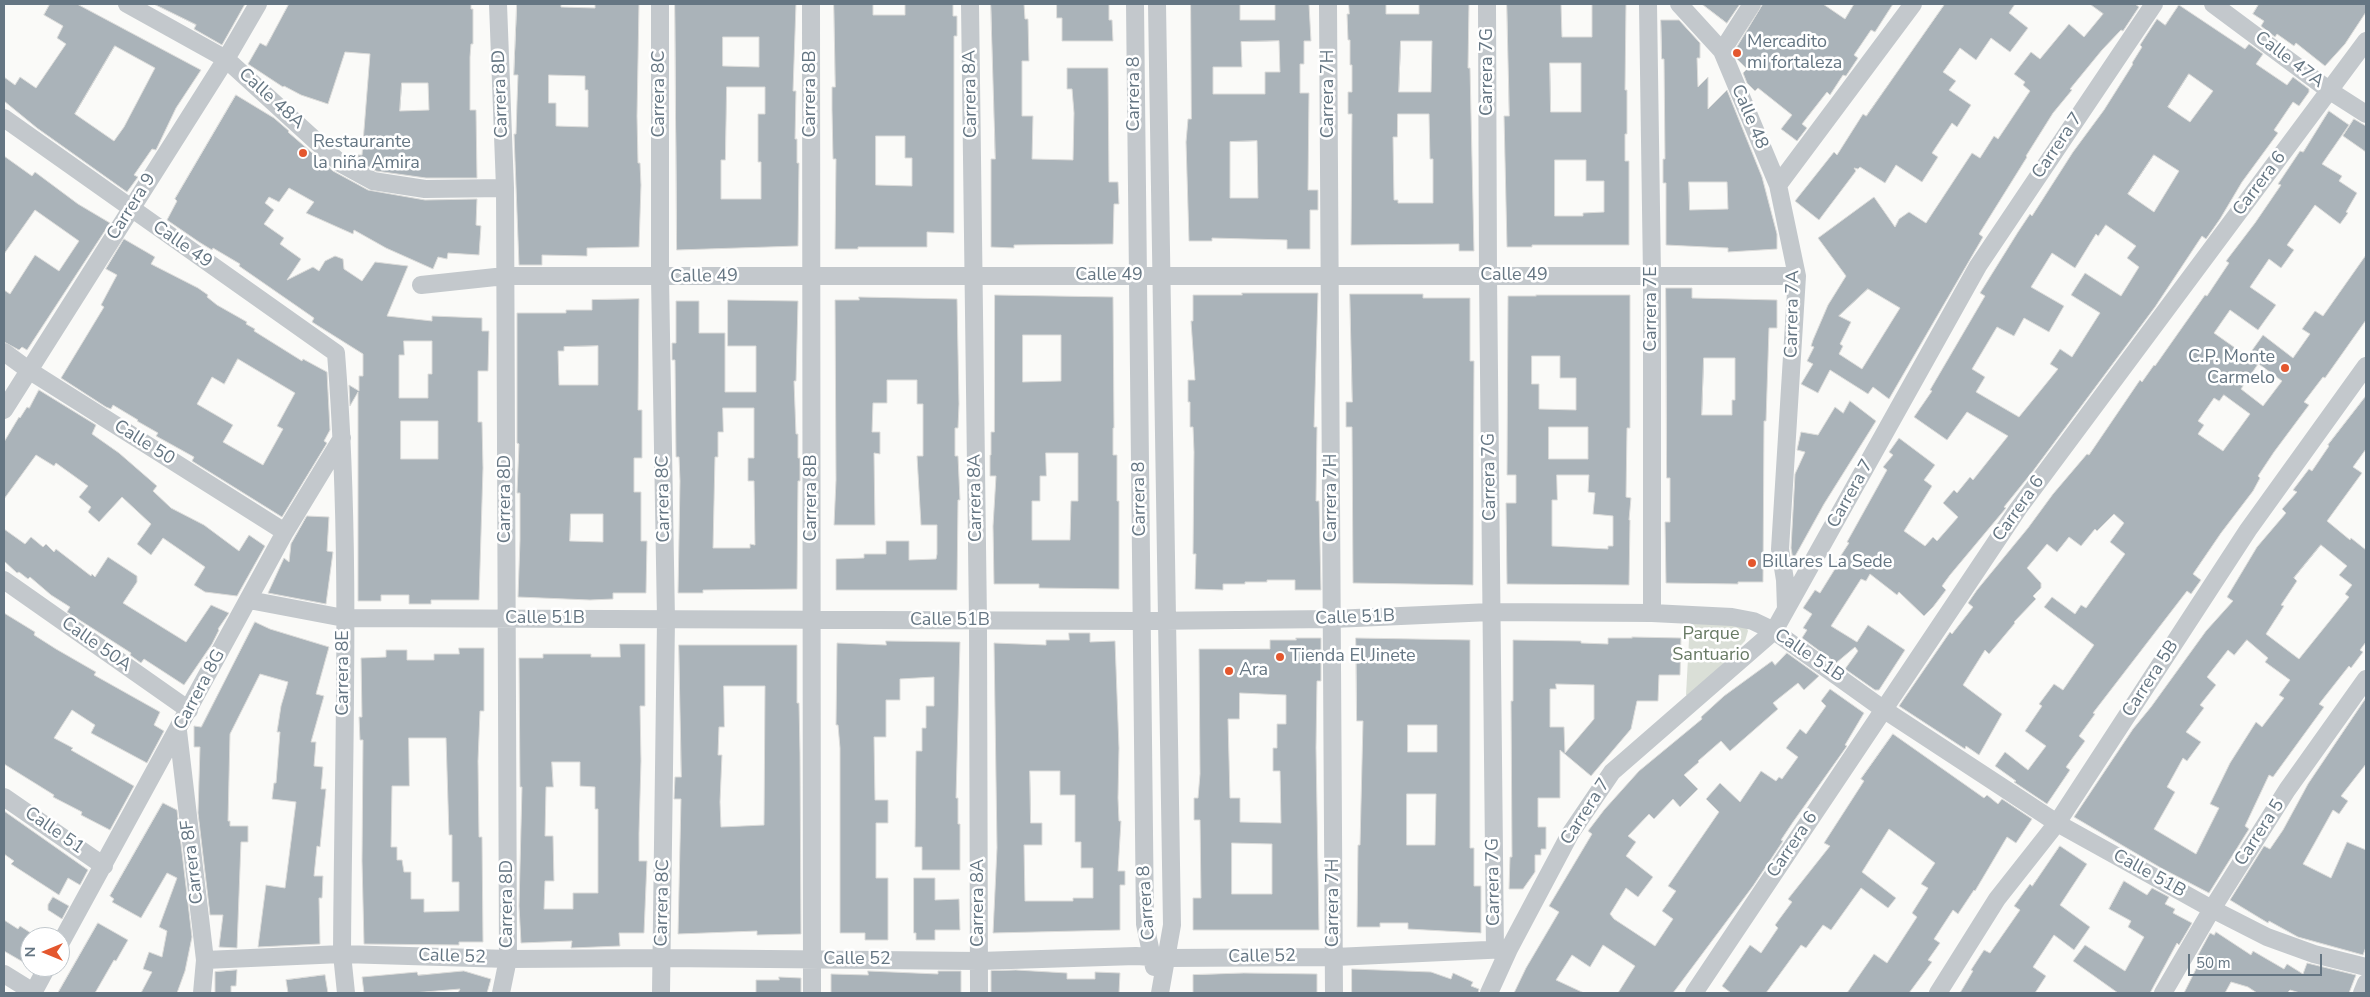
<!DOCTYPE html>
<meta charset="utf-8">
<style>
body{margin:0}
#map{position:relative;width:2370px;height:997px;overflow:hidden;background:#fafaf8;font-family:"Nunito Sans",sans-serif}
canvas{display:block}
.frame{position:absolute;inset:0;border:5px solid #657683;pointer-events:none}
.north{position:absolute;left:20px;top:927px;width:50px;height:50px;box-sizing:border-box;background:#fff;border:1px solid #c1c8cd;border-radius:50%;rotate:270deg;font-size:14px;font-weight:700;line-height:20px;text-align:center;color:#657683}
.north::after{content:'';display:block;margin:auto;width:18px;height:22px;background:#e4572e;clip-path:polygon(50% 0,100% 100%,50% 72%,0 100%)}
.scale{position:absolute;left:2188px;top:954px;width:134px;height:22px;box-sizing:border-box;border:2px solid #657683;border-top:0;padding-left:6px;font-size:15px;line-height:18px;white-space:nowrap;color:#657683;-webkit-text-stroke:4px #fff;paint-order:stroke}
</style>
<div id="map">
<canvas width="2370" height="997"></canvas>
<div class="frame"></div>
<div class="north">N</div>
<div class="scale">50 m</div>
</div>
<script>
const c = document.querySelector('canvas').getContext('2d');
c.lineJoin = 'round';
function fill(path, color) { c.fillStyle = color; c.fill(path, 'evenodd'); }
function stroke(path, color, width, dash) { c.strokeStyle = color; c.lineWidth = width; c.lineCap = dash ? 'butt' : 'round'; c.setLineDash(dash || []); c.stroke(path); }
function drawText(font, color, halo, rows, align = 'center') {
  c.font = font + ' "Nunito Sans",sans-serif'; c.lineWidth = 5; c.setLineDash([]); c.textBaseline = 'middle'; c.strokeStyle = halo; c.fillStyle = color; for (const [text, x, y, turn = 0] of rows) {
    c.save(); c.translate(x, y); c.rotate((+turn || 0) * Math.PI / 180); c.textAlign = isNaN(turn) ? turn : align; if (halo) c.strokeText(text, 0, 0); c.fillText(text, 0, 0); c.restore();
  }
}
const green = new Path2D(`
 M1690,621L1719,622L1747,628L1748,631L1745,641L1693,695H1686Z`);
const building = new Path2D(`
 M50,4H77L201,70L176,108L156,150L152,149L134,175L138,177L127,192L37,128L4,101V77L15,85L20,77L36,88L66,44L57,38L63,26L44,15ZM115,46L155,68L124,127L114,141L75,114Z
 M154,4H245L222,45L194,29L196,25Z
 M289,4H471V9H473V44H471L470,57V110H476L477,178H426L376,171L358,161V155H362L370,54L345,52L328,104L301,95L284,86L283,87L248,64L260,43L266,46ZM402,83H428L429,110L400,111Z
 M517,4H561V7L595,8V4H639L637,116L638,163H640L641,185L639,247L587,248V256L542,255V265H519L514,134H516L517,102L518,75H514ZM549,75L585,76V90H588V127L556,126V103H549Z
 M675,4H796L793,91H796L795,139H797V163H799L798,246L677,250ZM723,37H759V67L723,66ZM727,87H765V114H758V162H761V199H721V160H725Z
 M834,4H873V15H905V4H953V16H957V36H954V233L927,232V247H858V249H835L836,159H833L832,110V87H835ZM876,136H905V158H912V186L876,185Z
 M991,4H1024L1025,19H1028L1029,61H1022V116H1033L1032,159L1073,160L1074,113L1072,89H1067V68H1108L1109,182H1118L1119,204H1114L1113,244L1014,245V248L991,247V159H995Z
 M1057,4H1109V20H1112L1113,41H1062V18H1057Z
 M1191,4H1240V20H1275V4H1309L1311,41H1304V64H1300V93H1309L1308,190H1318V210H1310V249H1287V240L1212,238V241H1189L1186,142L1188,119H1191ZM1279,41L1280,72H1265V94H1213V67H1242L1241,42ZM1257,141L1258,198H1230V142Z
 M1349,4H1386V14H1419V4H1469L1468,68H1470L1474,251H1459V244L1351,245L1352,114H1348V92H1352V65H1350V40H1348L1347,14H1349ZM1401,41H1432L1431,92H1399ZM1398,114H1429L1430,159H1433V203H1398V200H1394L1393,137H1397Z
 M1507,4H1561L1562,37H1592V4H1626L1625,90H1627V134H1625V161H1629V245H1532V247H1507L1504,116H1509ZM1550,63H1581V112H1551ZM1555,160H1586V181H1604V212L1583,213V216H1555Z
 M1702,4H1740L1727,23Z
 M1763,4H1823L1845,19L1854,4H1893L1875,32L1871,30L1854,55L1858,58L1846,76L1843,75L1830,95L1827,92L1802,124L1807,128L1797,141L1781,129L1792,115L1758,88L1755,91L1747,83L1743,73L1747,69L1736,58L1734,52Z
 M1945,4H2015L2009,13L2028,28L2010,52L1991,38L1976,60L1960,48L1943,72L1956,81L1949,90L1971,105L1957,127L1952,123L1932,153L1938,157L1922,182L1896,165L1885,183L1860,167L1858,169L1854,168L1856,171L1819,220L1795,201L1834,152L1837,155L1863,114L1866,116Z
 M2090,4H2135L2139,7L2123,31L2121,30L2102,50L2070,89L2072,90L2053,113L2026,156L2027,157L1979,234L1983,237L1889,399L1873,387L1868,394L1830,370L1818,393L1801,384L1813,364L1807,361L1814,347L1811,346L1813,340L1828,305L1846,276L1818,238L1874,197L1895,227L1899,219L1909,212L1926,223L1972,153L1980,158L1994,136L1998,139L2030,91L2023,85L2025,82L2014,74L2031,52L2040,59L2069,24L2084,37L2103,14ZM1868,289L1900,308L1862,369L1839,354L1843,346L1840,344L1851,322L1839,316Z
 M2259,4H2366V12L2345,44L2325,66L2296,43L2294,46L2277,34L2275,37L2261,26L2264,21L2253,14Z
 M2179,5L2245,49L2249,44L2263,54L2256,64L2287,85L2293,77L2309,89V92L2299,106L2293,102L2274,130L2278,133L2242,182L2220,219L2206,239L2202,236L2155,307L2033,471L2004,507L2006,508L1950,575L1942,586L1946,590L1933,607L1924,616L1899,592L1897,595L1870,574L1866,581L1861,579L1831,626L1857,642L1868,625L1905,650L1879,690H1875L1845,669L1858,651L1855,647L1836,663L1802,638L1807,630L1803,628L1812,614L1803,608L1815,590L1820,593L1838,564L1836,563L1849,543L1847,542L1887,470L1883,467L1893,455L1889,452L1899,438L1935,465L1924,480L1932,486L1904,531L1925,546L1933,537L1937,541L1958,517L1943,503L1954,490L1957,493L1970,477L1973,480L2008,436L1967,412L1947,440L1914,417L1932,391L1930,390L1985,296L1980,293L2018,232L2030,214L2032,216L2073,152L2104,110L2133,64L2132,63L2142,47L2140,45L2157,19L2165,25ZM2189,74L2213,91L2190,122L2168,107ZM2154,155L2179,171L2154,212L2128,194ZM2106,225L2136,246L2127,258L2139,267L2121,296L2085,273L2071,295L2100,313L2072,357L2060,349L2050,364L2058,369L2019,417L1976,392L1985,377L1972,369L1997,327L2014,336L2024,318L2049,332L2064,306L2031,287L2052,253L2075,268L2096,234L2098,236Z
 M1661,20H1679L1700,43V58H1697L1698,87L1708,77V109L1727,90L1762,177L1777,234V249L1728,252V248L1666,245V183H1663V159H1665L1664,59H1662ZM1689,182H1727L1728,209L1690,210Z
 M236,95L274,118L289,131L288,132L333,171L368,190L425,200L477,199L476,225L481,226L479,255L448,253L447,259L438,257L433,269L386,248L354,230L353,234L306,213L314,202L289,188L279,202L269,197L265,203L274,210L264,224L284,238L280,244L301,259L287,280L313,267L319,271L325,261L335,256L343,259L344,269L362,281L375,262L408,266L387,316L432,321V316L482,318V331H489L488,371H478V422H482L483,468L479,600H431V604H409V595H381V601H358V392L350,406L349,385L359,391V376H363V354L312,322L314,318L239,266L240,264L213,248L212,250L199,242L167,220L177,201L175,199ZM404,341H432V374H428V398H399V355H404ZM401,421H438V459H401Z
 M2329,111L2349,125L2322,164L2342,176L2339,181L2357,193L2346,212L2348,213L2340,224L2315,205L2287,245L2294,250L2281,268L2269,259L2250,287L2276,305L2258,330L2230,310L2214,333L2258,364L2241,389L2263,406L2282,381L2248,356L2263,335L2293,358L2310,334L2302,329L2315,311L2323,316L2366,255V320L2325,378L2323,377L2304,402L2309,405L2274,452L2258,476L2260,478L2253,491L2221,533L2193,574L2201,580L2191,594L2187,591L2093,713L2095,714L2079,736L2085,741L2066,767L2070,770L2047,804L2014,782L2016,781L1995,766L2005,752L2028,770L2046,746L2025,731L2042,706L2039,704L2054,684L2063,690L2094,645L2044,607L2052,597L2075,614L2081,605L2086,608L2125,554L2110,542L2124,523L2114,514L2097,531L2095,529L2081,546L2069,537L2057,552L2047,544L2027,568L2041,583V588L2033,596L2036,599L2014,622L2015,623L1989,654L1985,650L1963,685L2002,714L1979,755L1966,746L1965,749L1899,706L1950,632L1952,634L1973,607L1968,603L1977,590L2028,528L2053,494L2087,454L2089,455L2140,380L2142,382L2154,365L2155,366L2205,295L2207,296L2229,263L2226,261L2255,223L2281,185L2278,184L2300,151L2303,152ZM2224,395L2250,414L2223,451L2198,434L2204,425L2198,421L2214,398L2219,401Z
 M2354,119L2366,126V152L2343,136Z
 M4,156L32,176L35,172L78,204L110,223L27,350L22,347L19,350L4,342V290L10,294L35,255L59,271L79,241L35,210L4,254Z
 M124,239L155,257L151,264L198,288L208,295L207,297L217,305L247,322L246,324L255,329L254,331L302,361L303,359L327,372L330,430L324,441L327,443L282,517L192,461L194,457L156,436L158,433L137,421L138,420L113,405L111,409L106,407L61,378L104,307L101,305L117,275L106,269ZM238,359L295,393L277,426L283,429L263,465L223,442L233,425L197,404L212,377L224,384Z
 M1666,288H1692V298L1777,300V328H1769L1766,421H1764L1763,582H1738V584L1666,583L1665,522H1670V478H1667ZM1704,358H1735V400H1732V415H1702Z
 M1242,293H1318L1314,427H1317L1316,501H1319L1321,590H1295V580H1267V582H1245V584H1223V590L1195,589L1196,554H1193L1194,452L1193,427H1190V402H1188V380H1195L1191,321H1193V295H1242Z
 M1350,294H1423V298H1470V361H1474L1473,585L1353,583L1352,427H1346V402H1352Z
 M995,295L1113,297L1114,428H1113V455H1117V501H1119V589L1039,588V584H994L993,526L996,476H990V455H991V432H994ZM1023,335H1061V381L1023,382ZM1046,453H1078V501H1071L1070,540H1032V501H1040V476H1046Z
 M1536,295H1630V428H1627L1626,497L1631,498L1629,520H1630L1629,585L1507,584L1506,503H1516V475H1507L1508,296H1536ZM1532,356H1560V378H1576V410L1539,409V384H1532ZM1549,427H1588V459H1549ZM1557,475H1589L1588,492L1595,493L1593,514L1613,516V546H1608V549L1552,546V500H1557Z
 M859,297L957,299L959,404L958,428H955V456H958L960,500H958L957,590H836V559L864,558V554H886V541H909V560L936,559L937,554V525H921L917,456H923V404H917V380H887V403H873L872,432H880V454L874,453L875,525H834L836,480L835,300H859Z
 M639,299L638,410H642V458H634V492H641V541H647L646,593H613V599L590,600L518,597L520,540V493H517L519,444L517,443V313H566V310H592V300ZM598,346V385H559L558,351H564V347ZM571,514H603V542L570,541Z
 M728,300L798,301L796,381H794L796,434H798V458H800V481H798L797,589L703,590V593H678L680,481L679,457H676L675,360H672V343H676V301H699V333H725V392H756V346H728ZM723,408H754V458H748V481H754L755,545L750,544V548H713L715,457H718V432H723Z
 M39,390L96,425L92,434L119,453L157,486L153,491L171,508L204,525L239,551L249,535L265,546L237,596L205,592L194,585L205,567L163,538L151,555L137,544L151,524L122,497L99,522L88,512L91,507L79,497L88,486L56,463L54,466L36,455L4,499V442L19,417L20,418L27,407L29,408Z
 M2366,396V449L2353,467L2362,473L2327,521L2350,540L2351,538L2366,550V642L2360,650L2363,652L2351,668L2349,666L2319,704L2324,707L2273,777L2269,775L2245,826L2249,829L2209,893L2161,868L2074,817L2133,729L2151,707L2206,631L2233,601L2227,597L2257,547L2286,513L2282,509L2297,492L2293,490L2309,469L2312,471L2329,446L2328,445ZM2321,545L2347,566L2339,575L2352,585L2345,594L2349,597L2299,659L2266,634L2284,606L2281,605L2297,581L2294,578ZM2247,640L2268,658L2265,662L2290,680L2279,695L2284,698L2262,727L2256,722L2230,763L2210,804L2219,808L2196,854L2154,829L2175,792L2167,787L2183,758L2187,761L2201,742L2186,732L2204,708L2200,705L2216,685L2207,677L2228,650L2234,655Z
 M1850,401L1876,421L1824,504L1793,560L1791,548L1795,474L1805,452L1797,450L1801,432L1818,435L1835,407L1843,413Z
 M307,516L329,517L327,551L333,552L326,604L268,593L284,558L289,562L291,544Z
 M4,529L25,544L31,537L43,547L46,544L54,552L56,549L91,576L92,574L95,577L108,557L137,576V582L123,603L186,642L211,605L229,613L218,629L219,630L212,644L184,685L144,659L141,663L130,655L131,653L67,612L70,607L51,595L30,577L28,579L19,572L17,573L4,561Z
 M4,613L35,632L34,635L56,649L96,672L94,675L160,712L154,725L164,731L147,763L91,733L95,725L72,710L54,738L73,748L71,750L134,786L110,830L81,815L82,812L53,797L54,795L4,764Z
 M255,622L270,629L329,647L316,694L324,696L311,742H316L314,766L323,767L321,789H326L320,847L317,846L314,876H323L322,898H319L320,944L258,947L266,885L285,888L296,802L272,799L274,783H276L280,732H277L281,706L288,682L260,674L230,734L228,821H230V826H248V842H241L237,948L219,947L223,915H210L198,813L200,747H194V726L201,727Z
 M1069,633H1090V642L1115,641L1119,748L1118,798L1119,821H1121L1118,871H1125V885H1120V930L993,933L997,848L994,643L1046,645V640H1069ZM1030,771H1060V795H1075V842H1081V868H1093V898H1073V901H1025L1024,845H1042V823H1031Z
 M1632,637L1681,638L1680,675H1659L1658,701H1637L1631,729L1591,776L1560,750V798H1538V827H1546V849H1541V855H1535V872L1523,889H1509L1510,857H1512L1511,701H1513V640L1581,641V643L1608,644V638H1632ZM1556,684L1594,685V719L1565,753L1564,727H1550V689H1556Z
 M1296,638H1321V681H1317L1316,748L1319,930H1193V898H1201L1200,820H1194V798H1198L1200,774L1199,649H1270V640H1296ZM1240,693L1286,695V724H1277V748H1273V771H1280L1281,823L1240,822V798H1230L1228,719H1239ZM1232,843L1272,844V894H1232Z
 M1356,638L1470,640V848H1474V886H1481V933L1408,929V923H1380V927H1357L1358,845H1360L1363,721H1357ZM1408,725H1437V752H1408ZM1407,794H1436L1435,845H1407Z
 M886,641L960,642L956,798H958V824H960V870H922V847H915L916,751H922V728H926V706H934V677L900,679V700H886V737H874L875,800H888V823H876V878H888V940H865V933H840V748L838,725H836L837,643L886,645Z
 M620,644H645V706H640L641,761L639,833V861H647L644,933H619L620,946L571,948L572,941L521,943L519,906L522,787H520L519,658H543V654H591V657H620ZM552,762H580V786L595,787V809H598V893H573V909H544L545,881H554L553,836H545L546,787H553Z
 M679,645H797V703H799L800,753L801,934L757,935V931L678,934L681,799H674L675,777H681ZM724,686H765L764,825L721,827L720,802L722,755H718L719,727H724Z
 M459,648H484V711H480L478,761L479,837H482L483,942H459V945L364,944L362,861L363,740H360L359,717H362L361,658L386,657V650H407V660H434V654H459ZM409,738H446L449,835H452V882H459V911L424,912V899H411V872H404L402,860H397V847H391L392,786H409Z
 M1787,653L1819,676L1804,690L1798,683L1773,703L1778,709L1730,751L1721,741L1698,761L1699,762L1684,775L1698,789L1680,807L1673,799L1654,819L1649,814L1628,836L1636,842L1626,856L1653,877L1638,897L1626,888L1610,914L1614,919L1655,946L1673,919L1662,911L1676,891L1668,886L1719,812L1706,799L1720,783L1740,802L1761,771L1776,781L1779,777L1782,779L1798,757L1786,748L1800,729L1806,734L1826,706L1821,701L1830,689L1864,713L1845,745L1847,746L1793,822L1781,840L1783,841L1753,886L1673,993H1618L1635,966L1603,945L1590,967L1572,955L1556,980L1584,993H1514L1526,968L1559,912L1549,906L1592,834L1588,831L1604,810L1639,771L1702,719L1701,717L1724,696L1772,661L1775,665Z
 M2366,698V764L2341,796L2348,801L2339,814L2333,810L2303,864L2331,878L2347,842L2366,850V947L2363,955L2298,937L2269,921L2268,923L2230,900L2264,846L2270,849L2283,830L2308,784Z
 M1893,734L1984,798L1987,795L1998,804L2002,799L2032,819L2016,843L2007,837L1975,891L1974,890L1958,914L1953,910L1934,939L1940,943L1928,960L1932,962L1909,993H1847L1874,954L1887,963L1917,917L1912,913L1928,888L1921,884L1935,863L1889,829L1862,872L1896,898L1888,908L1861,888L1831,930L1823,925L1806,948L1801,945L1766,993H1731L1722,986L1750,945L1761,953L1778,928L1775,925L1792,902L1788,899L1830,846L1824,843L1864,781L1861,779Z
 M163,803L177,810L192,937L185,971L177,993H141L152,972L143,969L149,952L162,957L167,931L159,927L177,878L167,873L141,918L112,902L114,899L110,896Z
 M4,811L88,870L80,885L68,878L59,895L11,864L14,861L4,854Z
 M2060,846L2087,864L2060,905L2090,927L2074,950L2054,935L2033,967L2046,976L2035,993H1960L1973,971L1971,970L1984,950L1990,953L2020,910L2014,906L2030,884L2032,886Z
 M914,878H935V900L959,899L960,930H935V940H916V933H914Z
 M2124,881L2147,895L2152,888L2169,897L2165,904L2175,909L2173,913L2192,923L2179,945L2177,943L2150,993H2118L2073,961L2085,945L2125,971L2144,937L2128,927L2131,921L2109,909Z
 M53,897L69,906L62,919L48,910V905Z
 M4,920L18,929L20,926L34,935L30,937V966L4,951Z
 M98,923L128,940L116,961L114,960L95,993H58Z
 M2216,932L2251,955L2253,951L2284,969L2287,964L2303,974L2307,963L2356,975L2349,993H2300L2290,990L2287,993H2257L2248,987L2231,982L2225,993H2184L2202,957L2198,955L2210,933L2214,935Z
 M1352,969L1431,972L1451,979L1453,973L1473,982L1471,986L1479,989L1478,993H1352Z
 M237,970L236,986H231V993H215V972Z
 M1016,970L1067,973V979H1095V972L1120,973L1119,993H991V971Z
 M464,971L491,979L487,993H458L460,989L413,993H364L362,977L417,972L418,975Z
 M868,971L938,974V971H961V993H831V974L868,975Z
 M1244,973L1317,974V993H1193V975Z
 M325,975L328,993H288L286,980Z
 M779,977L801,978V993H756V980H779Z`);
const minor = new Path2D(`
 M127,4L226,59L340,163L373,181L425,189L505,188
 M498,4L505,188L508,959L501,993
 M660,4V278L666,619L661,993
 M811,4L812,993
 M970,4L978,621L979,993
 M1135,4L1145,924L1154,967
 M1157,4L1172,925L1160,993
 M1328,4L1334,993
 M1487,4L1488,276L1495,950
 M1648,4L1652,276V613
 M1679,4L1722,51L1778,185L1797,276L1780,549L1785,580L1786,609
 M2213,4L2330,91L2366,114
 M1722,51L1752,4
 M4,118L336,353C352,552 343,754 342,954L346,993
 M1778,185L1913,4
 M421,285L505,276H1797
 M4,352L30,371L285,532
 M4,410L226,59L258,4
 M4,580L189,710
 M249,600L344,618L1141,621L1333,619L1491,612L1652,613L1732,617L1753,621L1774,631L1883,709L2057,823L2212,909L2267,937L2314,954L2366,967
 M178,731L205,960L202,993
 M4,797L104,866
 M60,944L285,532L342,438
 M205,960L342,954L508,959L663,958L979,961L1136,956L1168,958L1335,957L1509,949
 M4,974L33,992
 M33,993L47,967
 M1489,993L1509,949L1570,834L1612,772L1774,631L1978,266L2154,4
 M1694,993L2018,509L2366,41
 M1938,993L1997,899L2057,823L2248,530L2366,366
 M2163,993L2212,909L2287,790L2366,679
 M2362,993L2366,983`);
const markers = [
 [1737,53,5,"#e4572e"],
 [303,153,5,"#e4572e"],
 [2285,368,5,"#e4572e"],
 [1752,563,5,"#e4572e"],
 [1280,657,5,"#e4572e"],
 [1229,671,5,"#e4572e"]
];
const poiNames = [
 ["Mercadito",1747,43],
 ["mi fortaleza",1747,64],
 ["Restaurante",313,143],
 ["la niña Amira",313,164],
 ["C.P. Monte",2275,358,"right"],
 ["Carmelo",2275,379,"right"],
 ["Billares La Sede",1762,563],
 ["Tienda El Jinete",1290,657],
 ["Ara",1239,671]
];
const streetNames = [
 ["Calle 47A",2289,60,37],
 ["Carrera 7G",1488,72,-90],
 ["Carrera 8D",501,94,-92],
 ["Carrera 8C",660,94,-90],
 ["Carrera 8B",811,94,-90],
 ["Carrera 8A",971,94,-91],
 ["Carrera 8",1135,94,-90],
 ["Carrera 7H",1329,94,-90],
 ["Calle 48A",271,99,42],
 ["Calle 48",1749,117,67],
 ["Carrera 7",2058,146,-56],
 ["Carrera 6",2260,184,-53],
 ["Carrera 9",132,207,-58],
 ["Calle 49",182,245,35],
 ["Calle 49",1109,276],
 ["Calle 49",1514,276],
 ["Calle 49",704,277,-1],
 ["Carrera 7E",1652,309,-90],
 ["Carrera 7A",1793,314,-89],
 ["Calle 50",144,443,32],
 ["Carrera 7G",1490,477,-91],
 ["Carrera 7",1851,494,-61],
 ["Carrera 8B",812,498,-90],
 ["Carrera 8A",976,498,-91],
 ["Carrera 7H",1332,498,-90],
 ["Carrera 8D",506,499,-90],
 ["Carrera 8C",664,499,-91],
 ["Carrera 8",1140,499,-91],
 ["Carrera 6",2019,509,-55],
 ["Calle 51B",1355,618,-2],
 ["Calle 51B",545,619],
 ["Calle 51B",950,621],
 ["Calle 50A",96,645,35],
 ["Calle 51B",1809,656,34],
 ["Carrera 8E",344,673,-90],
 ["Carrera 5B",2151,679,-57],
 ["Carrera 8G",200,690,-62],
 ["Carrera 7",1586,812,-57],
 ["Calle 51",54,831,35],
 ["Carrera 5",2260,833,-57],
 ["Carrera 6",1793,845,-56],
 ["Carrera 8F",193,862,-97],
 ["Calle 51B",2149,874,29],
 ["Carrera 7G",1494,882,-91],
 ["Carrera 8C",663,903,-89],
 ["Carrera 8A",979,903,-90],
 ["Carrera 8",1147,903,-94],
 ["Carrera 7H",1334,903,-90],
 ["Carrera 8D",508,904,-90],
 ["Calle 52",452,957,2],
 ["Calle 52",1262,957,-1],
 ["Calle 52",857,960]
];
const parkNames = [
 ["Parque",1711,635],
 ["Santuario",1711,656]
];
fill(green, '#dadfd7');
fill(building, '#aab3b9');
stroke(building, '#dcdcda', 1);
stroke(minor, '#c3c8cc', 18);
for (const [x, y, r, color] of markers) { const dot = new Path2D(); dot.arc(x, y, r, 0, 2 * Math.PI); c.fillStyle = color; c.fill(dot); stroke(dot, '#fff', 2); }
drawText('18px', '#657683', '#fff', poiNames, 'left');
drawText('18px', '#657683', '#fff', streetNames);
drawText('18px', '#687a64', '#fff', parkNames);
</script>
